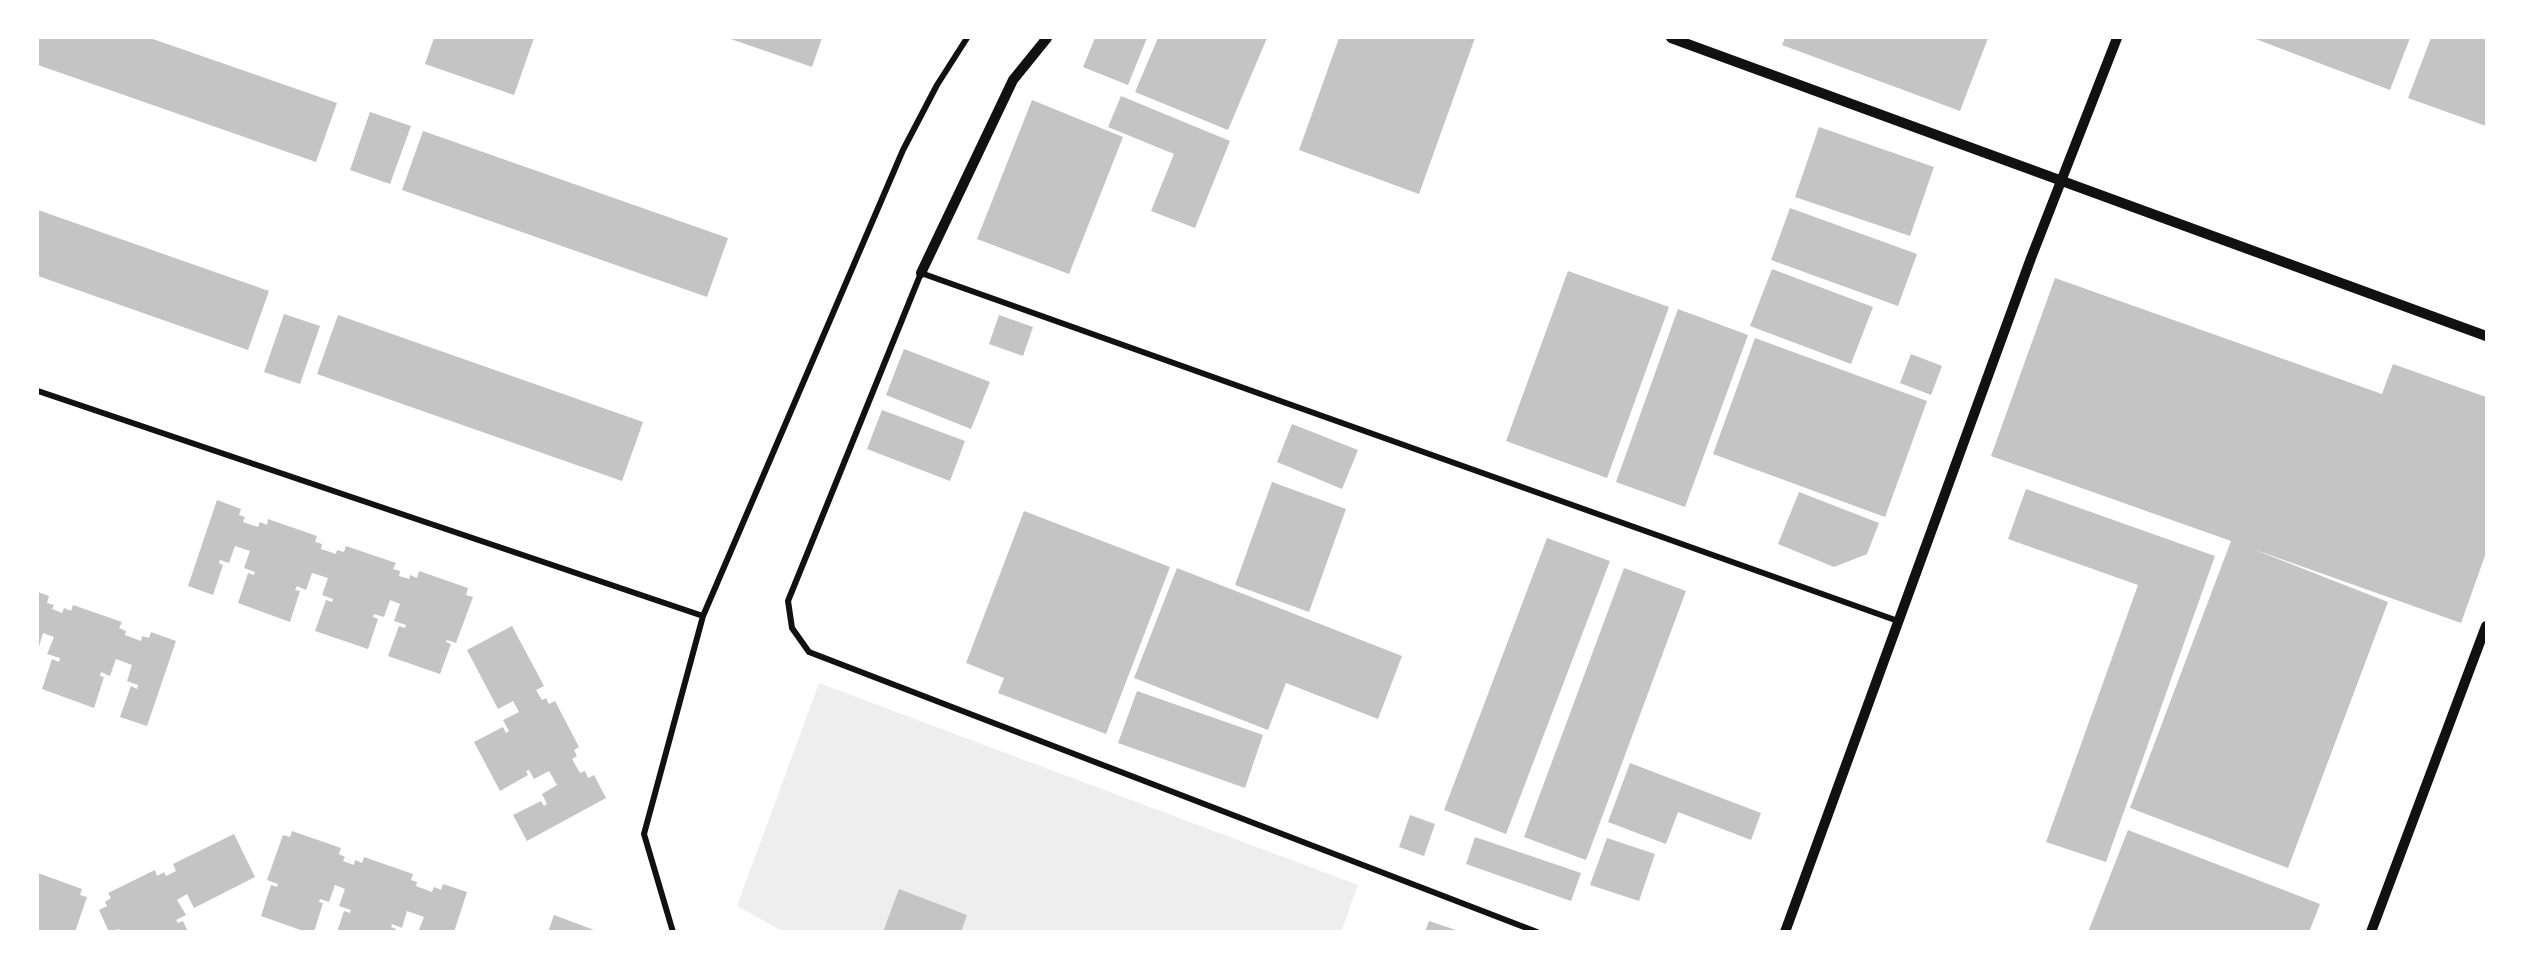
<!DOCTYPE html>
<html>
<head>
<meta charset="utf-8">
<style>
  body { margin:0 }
  #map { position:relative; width:2524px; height:969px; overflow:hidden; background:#fff; font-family:"DM Sans",sans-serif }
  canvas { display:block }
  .frame { position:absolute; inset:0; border:39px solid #fff; pointer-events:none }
</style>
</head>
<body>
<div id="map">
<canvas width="2524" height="969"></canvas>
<div class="frame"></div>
</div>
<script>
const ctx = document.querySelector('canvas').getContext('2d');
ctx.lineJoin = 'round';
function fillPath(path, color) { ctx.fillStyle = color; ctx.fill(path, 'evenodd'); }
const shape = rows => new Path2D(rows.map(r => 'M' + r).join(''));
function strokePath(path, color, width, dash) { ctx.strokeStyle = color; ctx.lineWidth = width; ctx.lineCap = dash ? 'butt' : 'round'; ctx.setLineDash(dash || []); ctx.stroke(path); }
fillPath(shape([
  [819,683,1358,885,1341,932,784,932,737,906]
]), '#eee');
fillPath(shape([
  [38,38,150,38,337,103,316,162,38,65],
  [434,38,534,38,514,95,425,64],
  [728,38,822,38,812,67],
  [1095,38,1147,38,1128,85,1083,67],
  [1158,38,1267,38,1228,130,1135,92],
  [1339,38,1475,38,1419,194,1299,150],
  [1785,38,1988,38,1960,111,1782,45],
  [2253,38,2410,38,2390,90],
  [2431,38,2486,38,2486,126,2408,98],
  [1121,96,1230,141,1195,228,1151,211,1174,154,1108,127],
  [1032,100,1123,137,1069,274,977,239],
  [370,112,411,126,390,184,350,170],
  [1819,127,1934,167,1910,236,1795,197],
  [423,131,728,238,707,297,402,190],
  [1790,208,1917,254,1898,306,1771,260],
  [38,210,269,291,248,350,38,276],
  [1772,269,1873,307,1851,364,1750,326],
  [1568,271,1669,307,1607,478,1506,441],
  [2055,278,2382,394,2393,364,2486,397,2486,553,2461,623,2250,548,2388,602,2288,868,2130,808,2231,541,1991,456],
  [1678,309,1748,335,1685,507,1616,482],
  [284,314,320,326,300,384,264,372],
  [338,315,643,422,622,481,317,374],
  [999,315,1033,327,1023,356,989,344],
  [1755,338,1927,401,1885,517,1713,454],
  [904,349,990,382,971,429,886,395],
  [1911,354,1942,366,1931,395,1900,383],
  [882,410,965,441,950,481,867,449],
  [1292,424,1358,450,1342,489,1277,462],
  [1272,482,1346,509,1309,612,1235,585],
  [2026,489,2215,556,2106,862,2046,842,2138,585,2008,539],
  [1799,492,1879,523,1867,554,1834,567,1778,544],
  [217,500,241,509,239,515,245,517,243,522,258,527,260,522,267,525,268,519,317,536,315,542,322,544,321,549,336,554,337,550,344,552,346,546,396,563,393,569,400,571,399,576,409,579,410,575,417,578,419,571,468,588,466,595,473,597,456,643,447,640,446,642,451,644,440,674,388,656,399,626,405,628,406,625,394,621,400,604,390,600,384,617,374,614,373,617,378,619,368,649,315,631,326,600,332,602,333,599,322,595,328,578,312,573,306,590,297,586,295,590,300,591,290,622,238,603,248,573,254,575,255,572,244,568,250,551,235,546,229,563,220,560,219,563,223,565,213,595,188,586],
  [1024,511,1170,567,1106,734,998,693,1004,678,966,663],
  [1547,538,1610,561,1506,834,1444,810],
  [1177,568,1402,656,1378,719,1286,683,1268,730,1134,678],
  [1624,568,1686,591,1586,860,1524,837],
  [38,592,49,596,47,603,54,605,52,609,62,613,64,608,71,611,73,605,122,622,119,628,126,631,125,635,141,641,142,636,149,638,151,632,176,641,147,726,120,717,131,686,137,689,138,685,127,681,132,665,116,659,110,676,101,672,100,676,104,677,94,708,42,689,52,659,59,662,60,658,47,654,54,637,43,633,38,650],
  [512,626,544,686,536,690,542,700,546,698,549,704,555,701,579,747,574,750,577,756,572,759,580,773,585,771,588,778,594,775,606,798,527,841,513,815,541,801,544,806,547,804,542,794,557,785,549,771,534,779,529,770,526,771,528,775,500,791,474,742,503,727,506,733,509,731,503,720,519,712,513,701,498,709,467,650],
  [1137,691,1263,735,1245,788,1118,743],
  [1630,763,1761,813,1751,840,1678,812,1666,844,1608,822],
  [1410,815,1435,824,1424,856,1399,847],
  [2128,830,2320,904,2309,932,2088,932],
  [292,831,341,848,339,854,345,857,343,861,354,865,355,860,362,863,364,857,413,874,411,880,417,882,416,886,432,892,434,887,441,890,443,884,467,892,454,932,418,932,424,917,407,911,402,928,392,924,391,927,396,929,395,932,337,932,344,911,350,913,351,910,339,906,345,889,335,885,329,902,320,899,319,902,323,903,314,932,306,932,261,916,271,885,277,887,278,884,267,880,283,835,290,837],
  [234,834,255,877,194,908,187,894,177,900,186,915,176,920,178,923,183,921,188,932,120,932,119,929,109,932,99,910,107,906,105,902,111,898,108,893,155,870,157,876,164,872,166,876,176,871,173,864],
  [1475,837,1581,873,1571,901,1466,864],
  [1607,838,1655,854,1639,901,1590,885],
  [38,873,82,889,80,895,87,897,75,932,38,932],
  [899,889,967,915,961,932,883,932],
  [554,915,594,930,594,932,548,932],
  [1429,921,1459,931,1459,932,1425,932]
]), '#c4c4c4');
strokePath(shape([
  [38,391,703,616],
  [673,932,644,834,703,616,903,150,937,85,967,38],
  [1537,932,809,652,792,628,788,601,921,273,1898,621]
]), '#111', 6);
strokePath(shape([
  [1671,38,2486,336],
  [921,273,1013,80,1047,38],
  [1785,932,2031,258,2117,38],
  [2371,932,2486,626]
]), '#111', 10);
</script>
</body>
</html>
